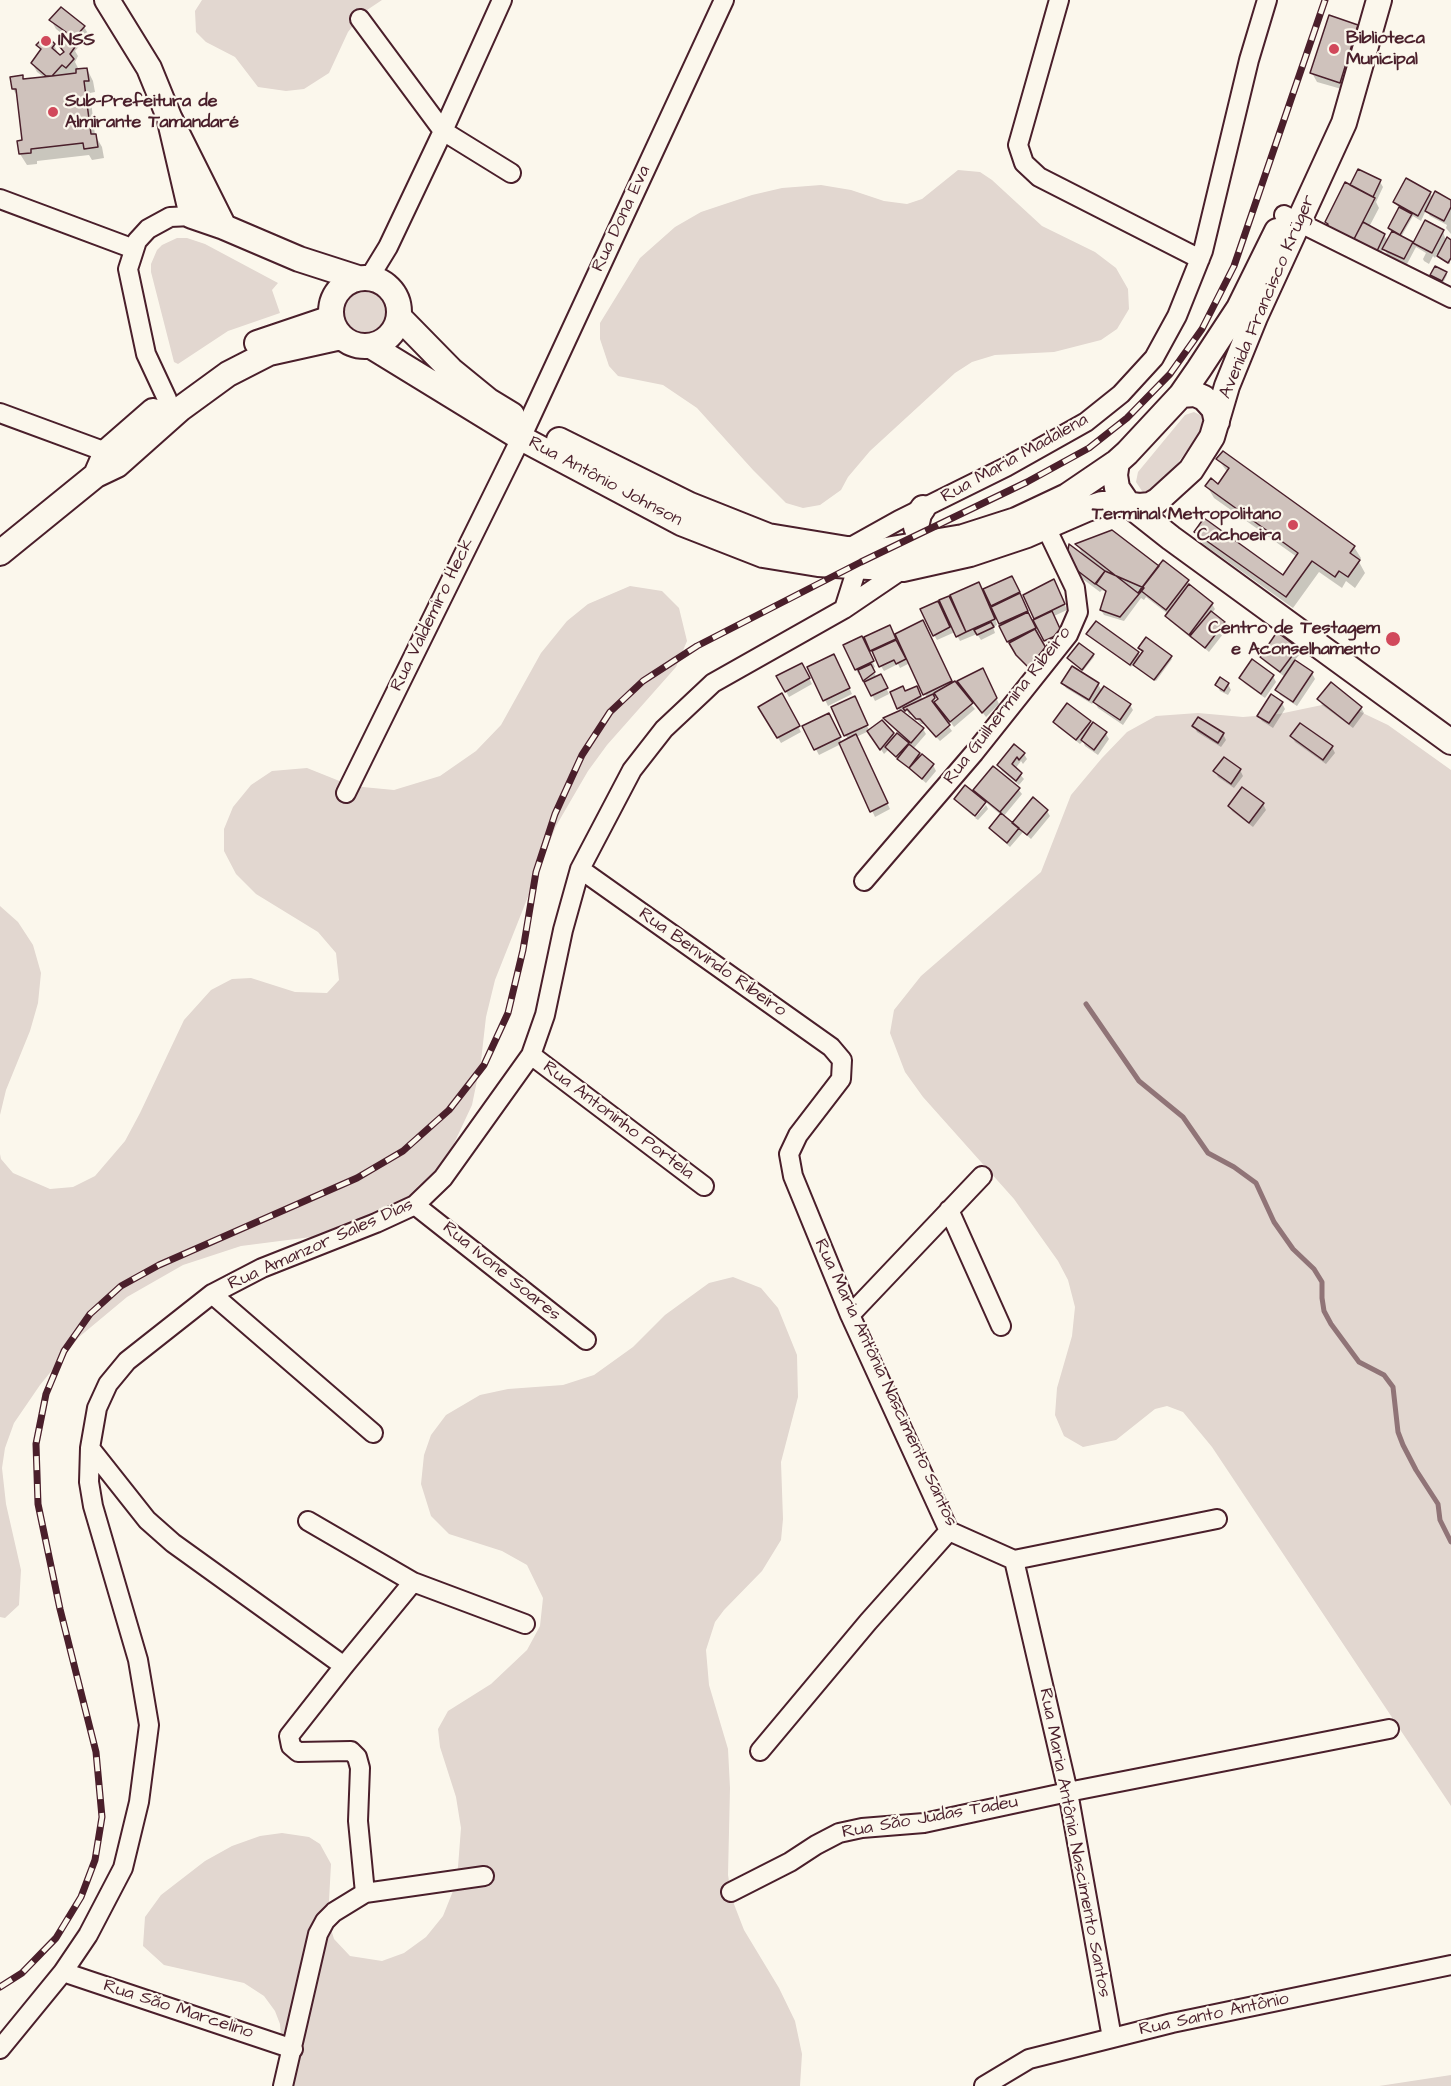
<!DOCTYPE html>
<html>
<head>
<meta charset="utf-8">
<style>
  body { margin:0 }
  canvas { display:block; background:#fbf7ec }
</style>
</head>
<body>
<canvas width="1451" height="2086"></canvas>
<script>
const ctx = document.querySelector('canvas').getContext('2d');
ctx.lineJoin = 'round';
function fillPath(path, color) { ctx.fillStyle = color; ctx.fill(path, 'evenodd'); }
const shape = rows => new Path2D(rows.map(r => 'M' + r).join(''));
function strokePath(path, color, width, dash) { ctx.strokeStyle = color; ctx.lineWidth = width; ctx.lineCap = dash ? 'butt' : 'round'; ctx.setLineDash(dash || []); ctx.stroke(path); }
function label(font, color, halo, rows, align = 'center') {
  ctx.font = font + ' "Architects Daughter",sans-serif'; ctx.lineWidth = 4.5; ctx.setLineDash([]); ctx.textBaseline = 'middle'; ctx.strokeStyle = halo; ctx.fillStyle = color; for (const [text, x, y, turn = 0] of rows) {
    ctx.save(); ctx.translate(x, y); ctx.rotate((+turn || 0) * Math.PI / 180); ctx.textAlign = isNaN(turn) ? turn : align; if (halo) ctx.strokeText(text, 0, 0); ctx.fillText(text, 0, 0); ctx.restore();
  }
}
fillPath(shape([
  [202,0,382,0,364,12,348,32,329,73,304,89,286,91,258,87,235,57,206,42,196,32,195,11],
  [958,170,980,172,992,180,1042,226,1095,252,1116,268,1128,289,1129,309,1117,329,1101,340,1054,352,995,355,972,362,955,373,870,451,848,477,841,490,820,505,803,508,786,503,753,470,697,408,663,385,618,376,609,366,600,339,600,323,640,258,675,227,701,212,752,195,782,188,821,185,851,190,884,201,907,204,922,199],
  [177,238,187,238,205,244,278,283,272,290,280,313,228,331,178,364,174,362,151,272,151,264,157,250,162,245],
  '341 312a24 24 0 1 1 48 0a24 24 0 1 1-48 0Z',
  [1194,412,1202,416,1204,427,1158,490,1147,493,1142,491,1136,482,1138,472,1185,415],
  [630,586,662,591,679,608,687,641,676,667,607,745,588,771,556,826,495,980,486,1017,481,1061,472,1105,450,1152,433,1177,407,1201,364,1226,319,1236,241,1246,183,1265,127,1297,79,1337,40,1385,14,1423,5,1448,2,1468,6,1504,21,1570,19,1605,5,1618,0,1617,0,1154,1,1159,13,1173,50,1189,73,1187,95,1176,125,1141,140,1113,184,1020,211,990,232,979,251,978,295,992,327,993,339,980,336,953,318,932,256,894,236,874,224,851,224,829,233,807,251,785,272,771,307,768,352,786,394,790,440,776,476,751,501,725,541,653,567,621,588,604],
  [1322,705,1348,706,1388,725,1451,770,1451,1806,1212,1447,1183,1412,1167,1406,1155,1409,1116,1440,1083,1447,1064,1436,1055,1415,1057,1388,1072,1336,1075,1307,1068,1280,1058,1261,1014,1199,923,1097,905,1072,890,1033,894,1010,921,976,1041,872,1071,795,1102,758,1127,732,1156,716,1198,713,1243,717,1279,714],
  [0,906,18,922,33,945,41,973,38,1003,30,1031,6,1090,0,1115],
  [733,1277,761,1288,778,1308,797,1355,798,1397,781,1462,783,1519,781,1540,762,1571,724,1610,715,1622,706,1650,709,1685,728,1749,730,1788,728,1875,732,1899,744,1930,779,1988,795,2021,802,2054,800,2086,280,2086,283,2059,280,2024,275,2011,264,1996,244,1983,164,1965,143,1946,145,1917,161,1895,205,1861,232,1846,260,1836,282,1833,309,1837,320,1844,331,1864,328,1919,334,1939,350,1956,382,1961,404,1953,426,1937,443,1916,453,1891,458,1867,461,1828,456,1797,440,1747,438,1729,448,1711,491,1684,527,1650,540,1626,543,1598,527,1565,502,1551,449,1534,431,1516,421,1484,424,1455,431,1435,446,1415,480,1395,508,1389,563,1385,594,1375,633,1347,665,1315,709,1283],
  [1451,2075,1451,2086,1379,2086]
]), '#e2d7d0');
fillPath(shape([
  [61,9,84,27,89,35,75,51,78,56,75,62,79,70,87,69,93,81,95,92,90,93,95,135,102,147,104,158,92,160,89,155,37,161,37,164,27,165,20,154,24,142,19,99,13,89,24,81,45,78,37,72,32,63,42,51,38,45,54,45,60,57,65,53,67,41,65,36,56,29,51,20],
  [1357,26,1362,35,1345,90,1317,82,1312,73],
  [1380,182,1383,187,1376,202,1379,208,1369,227,1384,235,1388,241,1393,232,1390,228,1400,209,1394,202,1430,193,1433,198,1451,201,1451,234,1446,228,1447,225,1430,216,1426,210,1421,221,1413,216,1401,237,1414,244,1425,222,1443,231,1445,238,1451,241,1450,264,1440,259,1437,254,1435,258,1433,256,1429,264,1424,261,1423,259,1426,253,1416,247,1407,264,1387,254,1384,248,1380,255,1329,226,1326,222,1350,187],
  [1446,273,1447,275,1443,283,1432,275],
  [1218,459,1354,547,1361,558,1359,562,1365,573,1355,588,1346,581,1342,588,1319,572,1293,608,1203,544,1196,532,1283,577,1297,557,1214,498,1207,486,1219,486,1228,473],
  [1077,544,1159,568,1163,562,1212,604,1215,609,1212,613,1224,623,1227,629,1209,652,1193,638,1192,639,1170,621,1167,616,1168,614,1146,597,1144,600,1141,598,1124,621,1104,615,1101,610,1107,593,1102,590,1100,592,1072,571,1084,557],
  [1011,578,1032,622,1036,620,1025,596,1057,586,1067,610,1054,616,1064,639,1048,646,1041,632,1037,634,1048,655,1032,671,1021,660,1012,647,996,614,994,614,997,625,993,627,995,633,981,640,977,634,960,641,955,632,937,640,934,635,944,612,941,601,978,584,982,591],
  [985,591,993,607,989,609,982,593],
  [922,622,952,684,975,709,954,727,938,704,935,707,952,731,940,741,924,724,921,724,912,714,909,715,907,711,903,713,923,729,926,734,913,749,933,765,936,771,926,783,888,750,884,754,869,731,856,737,890,809,875,817,841,744,819,755,804,727,828,715,842,743,848,740,833,707,863,720,870,731,893,734,895,737,898,733,885,719,900,712,892,693,919,693,923,700,927,698,910,663,900,668,898,664,884,671,871,650,894,636],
  [936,695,939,700,936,703,933,697],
  [1088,634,1138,653,1141,657,1144,652,1140,648,1170,657,1172,659,1156,681,1136,667,1134,663,1131,667],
  [864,643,875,667,872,669,877,678,880,676,889,694,875,701,862,674,859,675,856,670,845,646],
  [1297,649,1300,654,1294,661,1312,673,1315,679,1297,706,1280,695,1277,690,1285,677,1265,662,1261,657],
  [1093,655,1094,657,1083,671,1069,658],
  [837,661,852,694,828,706,809,667],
  [805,670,812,684,789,697,778,677],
  [986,675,999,704,986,717,962,686],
  [1273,676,1276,682,1265,698,1244,683,1241,678],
  [1063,683,1098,684,1102,691,1130,705,1133,710,1123,725,1098,708,1094,701,1092,704,1066,688],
  [1228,684,1231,690,1228,695,1220,691,1217,685],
  [781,695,801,732,781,743,760,708],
  [1319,699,1361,708,1364,713,1353,728,1322,705],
  [1282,703,1285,709,1273,728,1262,721,1259,716],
  [1055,722,1089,722,1092,727,1094,725,1106,734,1109,739,1098,755,1085,746,1083,741,1080,744,1058,727],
  [1194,726,1223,734,1226,740,1221,747,1197,732],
  [1292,737,1332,747,1335,753,1326,764,1295,742],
  [1024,754,1027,759,1023,764,1021,761,1015,769,1024,779,1019,785,1002,771,999,766],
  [1240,770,1243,776,1234,788,1218,777,1215,771],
  [1018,789,1022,794,1003,817,1013,825,1047,811,1050,816,1031,839,1023,832,1010,847,994,833,990,828,1001,815,983,800,984,802,973,816,959,804,956,799,980,799,975,791],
  [1263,804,1266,810,1253,827,1232,811,1229,806],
  [986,805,988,809,978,820,975,818]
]), '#0003');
strokePath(shape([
  [1086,1004,1139,1081,1183,1117,1208,1153,1234,1167,1256,1183,1274,1222,1293,1249,1314,1269,1322,1282,1322,1298,1324,1311,1331,1324,1359,1362,1384,1375,1393,1387,1398,1432,1403,1445,1416,1470,1438,1504,1440,1520,1451,1542]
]), '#907477', 5);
const building = shape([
  [61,7,85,26,70,43,75,47,70,54,74,59,66,68,62,65,52,76,46,76,31,63,41,49,36,45,46,35,55,44,52,48,60,55,64,52,60,47,66,39,63,36,66,32,49,20,61,7],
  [1329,15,1358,25,1340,83,1310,73,1329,15],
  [87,68,89,81,84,81,91,134,96,134,98,147,84,149,83,143,31,149,31,153,19,154,17,141,22,140,16,89,12,89,10,77,23,75,23,79,52,76,76,73,76,69,87,68],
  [1358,169,1381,180,1373,197,1350,185,1358,169],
  [1406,178,1431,192,1418,216,1393,202,1406,178],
  [1345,182,1375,198,1353,241,1327,227,1328,224,1325,222,1345,182],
  [1435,191,1451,200,1451,207,1444,221,1425,211,1435,191],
  [1399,207,1412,214,1400,235,1388,228,1399,207],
  [1425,220,1444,230,1432,253,1413,243,1425,220],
  [1363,222,1385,234,1377,251,1354,239,1363,222],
  [1392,231,1413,242,1404,259,1382,249,1392,231],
  [1447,237,1451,240,1451,258,1448,263,1437,256,1447,237],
  [1435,266,1447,272,1442,281,1430,275,1435,266],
  [1223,451,1355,546,1350,553,1360,560,1348,577,1339,571,1335,577,1312,561,1286,597,1194,532,1204,518,1283,575,1298,553,1205,486,1211,478,1218,484,1229,468,1216,459,1223,451],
  [1112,530,1159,566,1138,593,1075,544,1112,530],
  [1069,544,1105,571,1095,584,1066,562,1069,544],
  [1163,560,1189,580,1166,610,1140,590,1163,560],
  [1105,571,1144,588,1120,617,1100,610,1106,591,1096,584,1105,571],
  [1012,576,1020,592,991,606,983,589,1012,576],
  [1054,579,1065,604,1034,619,1023,595,1054,579],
  [979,582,995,619,966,632,950,595,979,582],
  [1189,584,1213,603,1189,635,1165,616,1189,584],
  [1020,593,1028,611,999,624,991,607,1020,593],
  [949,596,966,632,956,637,939,600,949,596],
  [938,601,950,627,933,636,920,609,938,601],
  [1052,611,1062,633,1044,641,1033,620,1052,611],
  [1211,611,1225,622,1205,648,1190,636,1211,611],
  [1028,612,1036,628,1007,642,999,626,1028,612],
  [923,620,952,681,923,695,895,634,923,620],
  [1096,621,1139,652,1130,665,1086,634,1096,621],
  [991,622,994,627,977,635,974,630,991,622],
  [890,625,896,639,870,651,864,637,890,625],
  [1035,629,1046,648,1028,667,1016,655,1009,643,1035,629],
  [1277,632,1298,648,1280,672,1260,657,1277,632],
  [862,636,874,661,855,670,843,645,862,636],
  [1146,637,1172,656,1154,680,1133,665,1143,651,1138,648,1146,637],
  [896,640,906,659,896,664,894,660,879,667,872,651,896,640],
  [1079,643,1094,654,1082,670,1067,658,1079,643],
  [834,654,850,688,823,701,807,667,834,654],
  [1252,659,1274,675,1261,694,1239,678,1252,659],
  [1295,660,1313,672,1293,702,1275,690,1295,660],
  [802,663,810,678,785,692,776,676,802,663],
  [871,664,875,672,863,681,858,670,871,664],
  [1072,666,1099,683,1089,700,1061,683,1072,666],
  [983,668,997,698,982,713,957,681,983,668],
  [881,674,888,688,871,696,864,682,881,674],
  [1220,677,1229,683,1224,691,1215,685,1220,677],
  [955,681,973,703,950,722,934,702,938,699,934,693,955,681],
  [1331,682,1362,707,1349,724,1317,699,1331,682],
  [903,686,905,691,917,686,921,696,897,709,890,692,903,686],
  [1104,686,1131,704,1120,720,1093,702,1104,686],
  [782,693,800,726,777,738,758,707,782,693],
  [933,694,935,698,932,701,950,725,936,737,920,719,916,719,907,709,905,711,903,708,933,694],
  [1271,694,1283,702,1269,723,1257,716,1271,694],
  [855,696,868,725,844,736,831,707,855,696],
  [1067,703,1091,721,1076,740,1053,722,1067,703],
  [901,710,924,728,911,743,883,718,901,710],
  [829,713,841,737,814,750,802,726,829,713],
  [1198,717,1224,733,1218,743,1192,726,1198,717],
  [882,720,894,733,880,750,867,731,882,720],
  [1093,722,1107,732,1094,750,1081,740,1093,722],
  [1300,723,1333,746,1323,760,1290,736,1300,723],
  [897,733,909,743,896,757,885,747,897,733],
  [856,734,888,803,870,812,839,743,856,734],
  [909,744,920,753,909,768,897,759,909,744],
  [1014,744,1025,753,1019,760,1017,757,1012,764,1022,773,1016,781,997,765,1014,744],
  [922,754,934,764,922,779,909,768,922,754],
  [1224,757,1241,769,1231,784,1213,771,1224,757],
  [993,766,1020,788,1000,812,973,790,993,766],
  [965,785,986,802,975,816,954,799,965,785],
  [1242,787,1264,803,1249,823,1228,806,1242,787],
  [1033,797,1048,810,1027,835,1012,823,1033,797],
  [1001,813,1019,828,1007,843,989,828,1001,813]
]);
fillPath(building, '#cfc2bc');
strokePath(building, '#4a1f2b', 1.5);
const street = shape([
  [1059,0,1018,145,1024,163,1039,177,1200,259],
  [360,19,443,131,511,173],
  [0,199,134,249],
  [1284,215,1451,298],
  [369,278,388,247,443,131,502,0],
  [167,399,146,354,128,269,137,241,148,229,170,217,192,216],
  [0,413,106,452,114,462],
  [847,549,899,520,1006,467,1086,422,1121,394,1154,358,1177,316,1203,251,1249,60,1267,0],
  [844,609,857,568],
  [346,793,521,438,724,0],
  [580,869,831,1047,842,1060,841,1079,798,1135,789,1154,793,1176,850,1315,949,1531,1014,1560,1068,1792,1112,2038],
  [864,881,974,753,1068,635,1078,612,1075,588,1041,517],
  [531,1055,704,1186],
  [415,1205,586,1340],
  [949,1210,1001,1326],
  [212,1294,373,1433],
  [850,1315,982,1176],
  [90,1448,147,1520,173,1543,344,1666],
  [308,1521,413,1582,525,1624],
  [1014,1560,1217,1519],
  [760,1751,868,1622,949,1531],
  [731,1892,790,1862,816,1845,839,1833,862,1828,924,1823,1068,1792,1389,1729],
  [365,1893,358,1821,360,1768,357,1757,351,1751,298,1752,291,1746,289,1736,344,1666,413,1582],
  [63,1972,293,2049],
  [0,2049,63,1972,88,1935,123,1868,139,1802,149,1725,138,1660,93,1506,89,1482,90,1448,97,1408,108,1384,127,1361,212,1294,262,1268,376,1223,415,1205,443,1178,531,1055,545,1015,563,930,580,869,632,770,664,729,713,683,844,609,903,569],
  [283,2086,318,1934,325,1921,334,1912,365,1893,484,1876],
  [984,2086,1029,2059,1172,2023,1451,1965]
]);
const secondary = shape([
  [107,0,149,68,169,117,224,227],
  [169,117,192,216,224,227,299,259,358,278],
  '331 312a34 34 0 1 1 68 0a34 34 0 1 1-68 0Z',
  [399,317,451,370,489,401,512,415],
  [257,343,331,318],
  [371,346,521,438,681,523,763,555,818,564,903,569,970,554,1027,535,1087,509,1102,504,1128,504,1139,506,1150,505,1157,501,1191,470,1212,437,1227,386,1255,317,1344,123,1379,0],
  [1181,395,1195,394,1204,398,1214,409,1217,422],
  [559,440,690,505,768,536,847,549,880,551,963,537,1016,520,1067,496,1117,462,1127,453,1181,395,1199,369,1239,308,1277,231],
  [1117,462,1115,475,1117,488,1128,504,1171,538,1451,742],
  [96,475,106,452,153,411],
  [923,508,919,514,916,527,921,539,926,544],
  [0,553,96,475,117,465,180,409,228,374,269,353,341,337]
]);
strokePath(street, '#4a1f2b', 22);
strokePath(secondary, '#4a1f2b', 28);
strokePath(street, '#fbf7ec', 18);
strokePath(secondary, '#fbf7ec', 24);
const rail = shape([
  [0,1987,22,1973,56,1938,81,1897,95,1860,102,1817,96,1752,60,1609,38,1504,36,1444,46,1394,64,1351,90,1314,121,1286,159,1265,357,1178,403,1151,449,1110,484,1065,508,1013,523,950,536,872,555,814,582,755,610,712,643,681,697,646,861,562,1027,482,1089,448,1127,418,1170,374,1202,329,1234,266,1325,0]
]);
strokePath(rail, '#4a1f2b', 7);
strokePath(rail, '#fbf7ec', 4.5, [14]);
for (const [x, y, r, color] of [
  [46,41,6,"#d1495b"],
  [1334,49,6,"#d1495b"],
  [53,112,6,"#d1495b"],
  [1293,525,6,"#d1495b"],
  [1393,639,8,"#d1495b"]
]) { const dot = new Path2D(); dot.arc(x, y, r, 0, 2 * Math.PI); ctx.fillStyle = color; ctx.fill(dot); strokePath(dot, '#fbf7ec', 2); }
label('bold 18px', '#4a1f2b', '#fbf7ec', [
  ["Biblioteca",1346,39],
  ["Municipal",1346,60],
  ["INSS",58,41],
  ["Sub-Prefeitura de",65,102],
  ["Almirante Tamandaré",65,123],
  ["Terminal Metropolitano",1281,515,"right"],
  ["Cachoeira",1281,536,"right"],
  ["Centro de Testagem",1380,629,"right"],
  ["e Aconselhamento",1380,650,"right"]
], 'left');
label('18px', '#4a1f2b', '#fbf7ec', [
  ["Rua Dona Eva",622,219,-65],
  ["Avenida Francisco Krüger",1268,297,-67],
  ["Rua Maria Madalena",1015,459,-29],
  ["Rua Antônio Johnson",605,482,28],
  ["Rua Valdemiro Heck",433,615,-64],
  ["Rua Guilhermina Ribeiro",1008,706,-52],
  ["Rua Benvindo Ribeiro",712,963,35],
  ["Rua Antoninho Portela",618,1121,37],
  ["Rua Amanzor Sales Dias",321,1245,-24],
  ["Rua Ivone Soares",501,1272,39],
  ["Rua Maria Antônia Nascimento Santos",885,1383,65],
  ["Rua São Judas Tadeu",930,1818,-10],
  ["Rua Maria Antônia Nascimento Santos",1074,1843,79],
  ["Rua São Marcelino",178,2010,18],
  ["Rua Santo Antônio",1214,2015,-12]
]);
</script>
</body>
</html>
